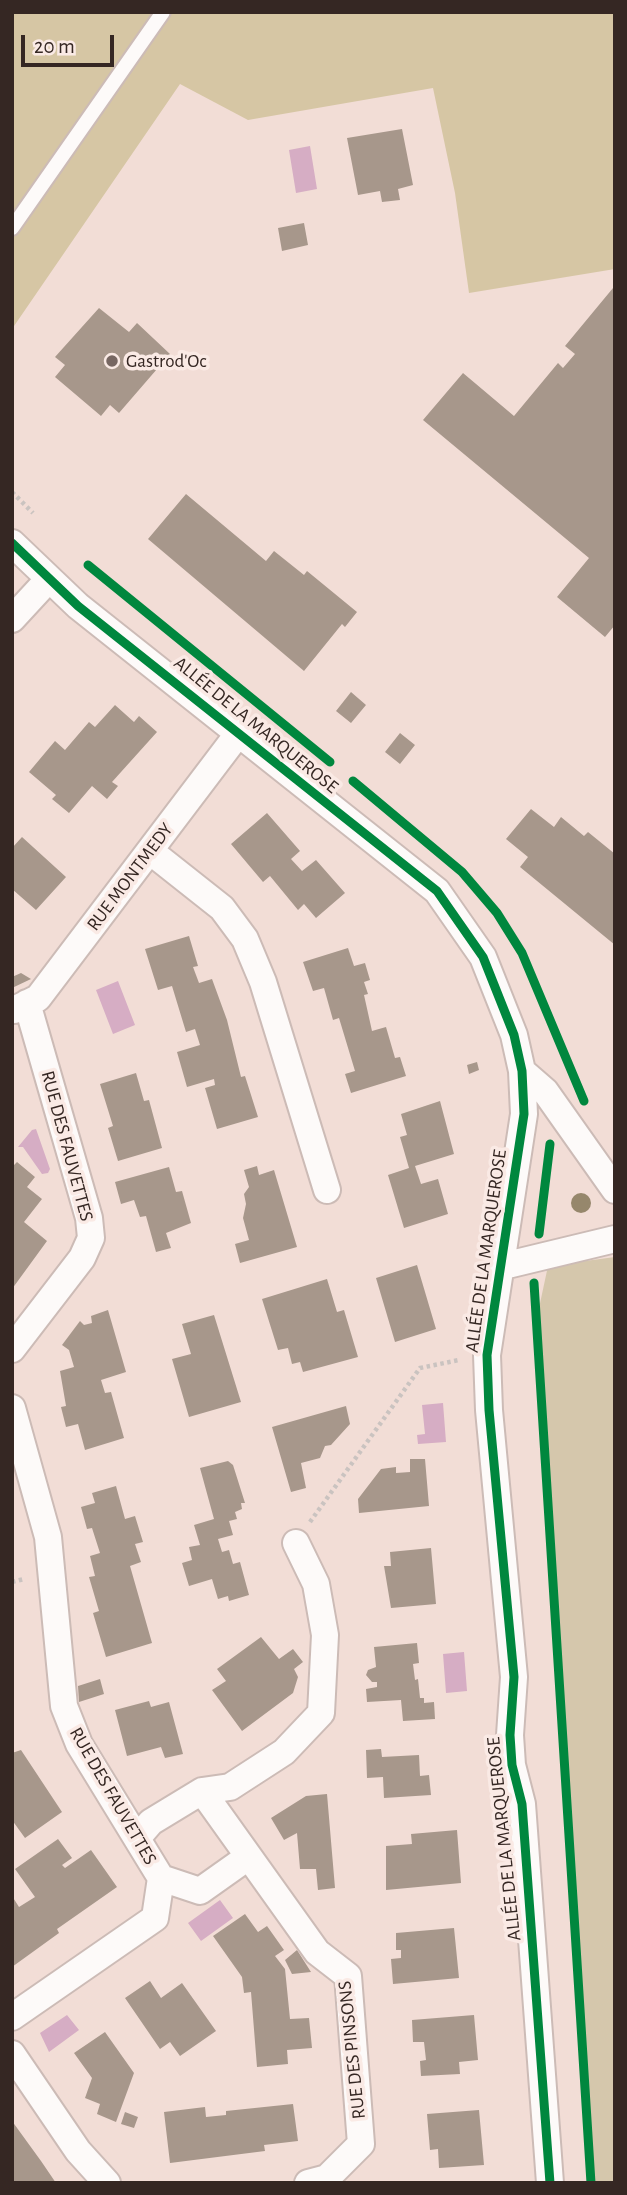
<!DOCTYPE html>
<html>
<head>
<meta charset="utf-8">
<style>
  body { margin:0 }
  #map { position:relative; width:627px; height:2195px; overflow:hidden; background:#f2ddd6; font-family:"Alegreya Sans",sans-serif }
  canvas { display:block }
  .frame { position:absolute; inset:0; border:14px solid #352723; pointer-events:none }
  .scale { position:absolute; left:21px; top:35px; width:93px; height:32px; box-sizing:border-box; border:4px solid #352723; border-top:0; padding-left:9px; font-size:21px; line-height:24px; white-space:nowrap; color:#352723; -webkit-text-stroke:5px #faeae5; paint-order:stroke }
</style>
</head>
<body>
<div id="map">
<canvas width="627" height="2195"></canvas>
<div class="frame"></div>
<div class="scale">20 m</div>
</div>
<script>
const ctx = document.querySelector('canvas').getContext('2d');
ctx.lineJoin = 'round';
function fillPath(path, color) { ctx.fillStyle = color; ctx.fill(path, 'evenodd'); }
const shape = rows => new Path2D(rows.map(r => 'M' + r).join(''));
function strokePath(path, color, width, dash) { ctx.strokeStyle = color; ctx.lineWidth = width; ctx.lineCap = dash ? 'butt' : 'round'; ctx.setLineDash(dash || []); ctx.stroke(path); }
function label(font, color, halo, rows, align = 'center') {
  ctx.font = font + ' "Alegreya Sans",sans-serif'; ctx.lineWidth = 7; ctx.setLineDash([]); ctx.textBaseline = 'middle'; ctx.strokeStyle = halo; ctx.fillStyle = color; for (const [text, x, y, turn = 0] of rows) {
    ctx.save(); ctx.translate(x, y); ctx.rotate((+turn || 0) * Math.PI / 180); ctx.textAlign = isNaN(turn) ? turn : align; if (halo) ctx.strokeText(text, 0, 0); ctx.fillText(text, 0, 0); ctx.restore();
  }
}
fillPath(shape([
  [615,1257,615,2183,594,2183,536,1322,548,1266]
]), '#d5c7ac');
fillPath(shape([
  [12,12,615,12,615,269,469,293,455,193,433,88,248,120,180,84,12,329]
]), '#d6c6a4');
fillPath(shape([
  [310,146,317,189,296,193,289,150],
  [118,981,135,1025,113,1034,96,990],
  [36,1129,50,1169,48,1173,42,1174,23,1147,18,1147,32,1130],
  [443,1403,446,1442,418,1444,417,1435,425,1434,422,1405],
  [464,1652,467,1691,446,1693,443,1654],
  [220,1900,233,1918,201,1941,188,1923],
  [67,2015,79,2030,49,2052,40,2033]
]), '#d6adc4');
fillPath(shape([
  [402,129,413,185,398,189,400,200,382,202,380,191,358,195,347,138],
  [304,223,308,245,282,251,278,228],
  [613,288,615,625,605,637,557,597,589,558,423,420,463,373,514,416,558,363,563,368,575,354,565,346],
  [99,308,129,332,137,323,170,354,119,413,110,405,101,416,55,377,65,365,55,357],
  [186,494,266,561,274,551,304,575,307,571,357,612,345,627,342,624,304,671,148,539],
  [351,692,366,705,351,723,336,711],
  [115,705,134,722,139,716,157,732,112,782,118,786,107,799,92,786,69,813,52,799,56,795,29,772,55,741,65,750,89,722,95,727],
  [400,733,415,745,400,764,385,752],
  [531,809,554,827,561,817,584,836,588,832,615,854,615,945,520,867,528,857,506,839],
  [267,813,300,851,291,859,302,871,316,860,345,893,316,918,304,904,298,910,270,876,263,882,231,844],
  [22,837,66,877,36,910,12,889,12,848],
  [189,936,198,966,193,967,199,983,212,979,227,1020,241,1077,245,1076,258,1117,217,1129,205,1088,215,1085,214,1079,187,1087,177,1052,200,1045,195,1029,186,1032,172,986,158,990,145,949],
  [348,948,354,966,365,963,370,980,364,982,368,994,364,995,372,1031,386,1027,395,1058,400,1057,406,1076,351,1093,345,1074,355,1071,339,1018,333,1020,324,988,313,991,303,962],
  [21,973,31,979,12,988,12,977],
  [477,1062,479,1070,469,1074,467,1065],
  [136,1073,144,1101,149,1100,162,1148,118,1161,108,1128,113,1126,100,1084],
  [440,1101,454,1154,415,1166,421,1184,438,1179,448,1214,404,1228,388,1175,409,1168,400,1137,407,1135,401,1114],
  [17,1162,35,1177,27,1187,42,1199,24,1222,47,1241,12,1289,12,1167],
  [257,1166,259,1175,274,1170,297,1247,240,1263,235,1244,249,1240,243,1218,246,1204,244,1194,249,1187,244,1170],
  [169,1167,176,1192,182,1191,191,1223,166,1233,171,1248,156,1252,146,1216,140,1217,134,1200,121,1204,115,1182],
  [417,1265,436,1329,395,1342,376,1278],
  [327,1279,337,1312,344,1310,358,1357,303,1372,300,1362,292,1364,288,1348,278,1350,262,1299],
  [108,1310,126,1372,101,1380,105,1393,111,1392,124,1438,85,1450,78,1424,66,1427,61,1407,66,1406,60,1371,74,1367,69,1350,62,1345,80,1321,84,1325,92,1323,91,1316],
  [214,1315,241,1402,189,1417,172,1359,191,1354,182,1324],
  [346,1406,350,1424,331,1445,325,1446,320,1458,301,1463,306,1488,291,1492,272,1427],
  [410,1459,425,1459,429,1506,359,1513,358,1499,381,1469,396,1467,396,1473,410,1472],
  [228,1461,233,1465,245,1503,241,1503,242,1509,235,1512,237,1519,229,1521,233,1535,218,1539,222,1552,229,1550,233,1564,240,1562,249,1595,229,1601,228,1596,218,1599,212,1579,189,1586,182,1563,192,1560,189,1547,200,1545,194,1525,214,1519,200,1468],
  [116,1486,125,1519,135,1516,143,1542,135,1544,141,1562,130,1566,152,1643,106,1657,93,1613,99,1611,89,1577,95,1576,90,1556,100,1553,92,1528,87,1529,81,1507,95,1503,92,1493],
  [431,1548,436,1604,391,1608,384,1566,391,1566,390,1552],
  [261,1637,279,1659,293,1649,303,1662,294,1669,298,1677,293,1693,242,1731,212,1690,226,1681,217,1669],
  [417,1643,419,1663,413,1664,415,1680,418,1679,420,1698,424,1698,424,1703,434,1702,435,1719,403,1721,401,1700,367,1702,366,1689,377,1687,377,1682,372,1682,366,1675,368,1670,376,1667,374,1647],
  [100,1679,104,1694,79,1702,78,1686],
  [149,1701,151,1707,169,1702,183,1754,165,1758,161,1747,127,1756,115,1710],
  [381,1749,382,1757,419,1755,420,1776,429,1775,431,1795,384,1798,383,1777,367,1778,366,1750],
  [21,1750,62,1812,25,1838,12,1820,12,1753],
  [327,1794,335,1888,318,1890,316,1869,300,1869,297,1833,284,1840,271,1818,306,1796],
  [457,1830,461,1883,386,1890,386,1846,412,1844,411,1834],
  [58,1839,72,1858,62,1865,65,1868,91,1850,117,1887,57,1929,59,1933,12,1967,12,1896,19,1907,35,1897,15,1869],
  [245,1914,258,1932,267,1926,284,1950,275,1956,285,1969,290,2019,309,2018,312,2048,287,2050,288,2064,257,2067,251,1992,244,1993,242,1977,213,1936],
  [454,1928,459,1978,393,1984,391,1959,401,1958,401,1950,396,1950,396,1933],
  [297,1950,311,1972,292,1974,285,1960],
  [150,1981,161,1998,182,1983,216,2031,180,2056,170,2042,160,2049,125,1998],
  [474,2015,478,2060,459,2062,460,2074,421,2076,420,2061,426,2060,424,2042,413,2042,412,2020],
  [105,2032,134,2073,116,2122,97,2114,100,2104,85,2098,92,2078,74,2053],
  [293,2104,298,2141,264,2145,265,2151,170,2163,164,2112,205,2107,206,2117,226,2115,226,2111],
  [479,2110,484,2165,439,2168,438,2149,430,2150,427,2114],
  [125,2112,138,2117,134,2128,121,2124],
  [12,2121,41,2161,56,2183,12,2183]
]), '#a7978b');
const service = shape([
  [12,228,163,12]
]);
const minor = shape([
  [12,543,78,606,437,891,483,957,514,1035,522,1071,524,1114,487,1355,489,1410,514,1677,510,1735,512,1765,522,1804,550,2183],
  [12,619,48,580],
  [150,851,222,908,245,939,263,982,327,1190],
  [14,1010,38,998,238,734],
  [522,1071,545,1091,615,1190],
  [499,1267,615,1239],
  [12,1349,82,1258,91,1238,89,1218,27,1003],
  [12,1408,48,1537,64,1706,79,1744,161,1878,155,1918,12,2017],
  [202,1791,317,1952,348,1976,361,2144,327,2178,308,2183],
  [138,1837,151,1822,202,1791,230,1787,284,1752,321,1713,325,1635,316,1584,296,1543],
  [161,1878,200,1891,248,1857],
  [12,2054,78,2151,107,2183]
]);
strokePath(service, '#ccbbb6', 18);
strokePath(minor, '#ccbbb6', 30);
strokePath(shape([
  [12,492,33,513],
  [88,565,330,762],
  [353,781,426,842],
  [459,870,497,913,522,953,576,1081],
  [540,1229,545,1183],
  [534,1286,591,2183],
  [310,1522,420,1368,459,1360],
  [12,1582,24,1579]
]), '#cac3c0', 4.5, [3.5, 3.5]);
strokePath(service, '#fdfaf9', 14);
strokePath(minor, '#fdfaf9', 26);
strokePath(shape([
  [12,543,78,606,437,891,483,957,514,1035,522,1071,524,1114,487,1355,489,1410,514,1677,510,1735,512,1765,522,1804,550,2183],
  [88,565,330,762],
  [353,781,462,872,497,913,522,953,584,1101],
  [539,1234,550,1144],
  [534,1283,591,2183]
]), '#00873e', 9);
ctx.fillStyle = '#96876c';
for (const [x, y] of [
  [581,1203]
]) { ctx.beginPath(); ctx.arc(x, y, 10, 0, 2 * Math.PI); ctx.fill(); }
for (const [x, y, r, color] of [
  [112,361,7,"#776762"]
]) { const dot = new Path2D(); dot.arc(x, y, r, 0, 2 * Math.PI); ctx.fillStyle = color; ctx.fill(dot); strokePath(dot, '#faeae5', 2.5); }
label('19px', '#352723', '#faeae5', [
  ["Gastrod'Oc",126,361]
], 'left');
label('19px', '#352723', '#faeae5', [
  ["ALLÉE DE LA MARQUEROSE",256,725,39],
  ["RUE MONTMEDY",130,877,-53],
  ["RUE DES FAUVETTES",67,1146,75],
  ["ALLÉE DE LA MARQUEROSE",486,1251,-82],
  ["RUE DES FAUVETTES",113,1796,60],
  ["ALLÉE DE LA MARQUEROSE",504,1839,-96],
  ["RUE DES PINSONS",352,2050,-96]
]);
</script>
</body>
</html>
